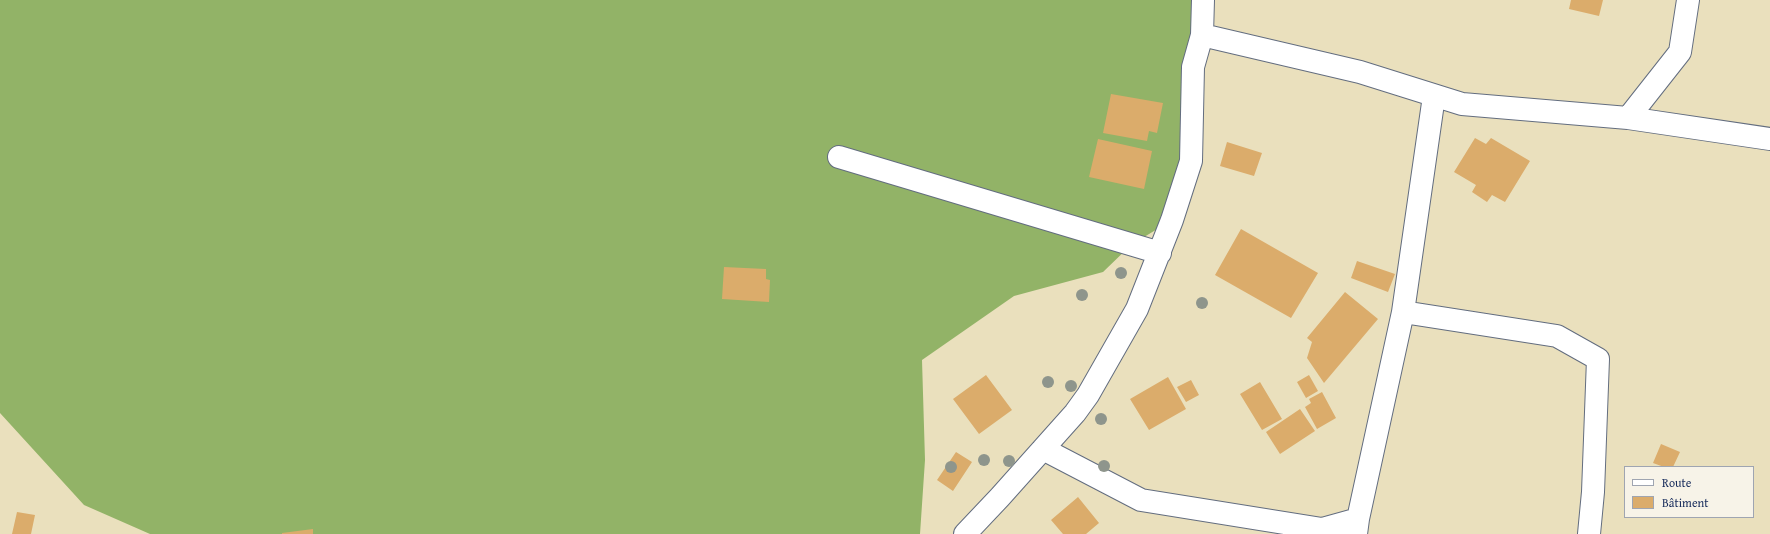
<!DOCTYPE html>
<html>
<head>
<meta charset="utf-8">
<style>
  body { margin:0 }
  #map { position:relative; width:1770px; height:534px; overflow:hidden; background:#eae0bd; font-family:"Gentium Book Plus",serif }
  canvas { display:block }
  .legend { position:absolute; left:1624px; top:466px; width:130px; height:52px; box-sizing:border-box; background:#f7f3e8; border:1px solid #9fa5b1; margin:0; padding:5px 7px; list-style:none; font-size:12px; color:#1b2f5e }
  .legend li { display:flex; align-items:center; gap:8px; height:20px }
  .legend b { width:20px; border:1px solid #9fa5b1 }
</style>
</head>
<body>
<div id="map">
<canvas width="1770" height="534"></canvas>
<ul class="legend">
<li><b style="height:5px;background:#fff"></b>Route</li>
<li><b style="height:11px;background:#dbac6b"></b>Bâtiment</li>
</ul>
</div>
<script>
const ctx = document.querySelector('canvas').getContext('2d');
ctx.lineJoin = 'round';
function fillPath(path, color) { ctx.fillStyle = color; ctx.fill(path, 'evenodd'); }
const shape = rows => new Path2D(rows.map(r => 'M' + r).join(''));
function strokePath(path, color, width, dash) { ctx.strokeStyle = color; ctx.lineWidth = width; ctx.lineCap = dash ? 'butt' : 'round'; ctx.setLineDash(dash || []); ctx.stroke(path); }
fillPath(shape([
  [0,0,1203,0,1172,220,1131,245,1103,272,1014,296,922,360,925,460,920,534,150,534,84,505,0,413]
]), '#92b367');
fillPath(shape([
  [1571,0,1603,0,1599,16,1569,9],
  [1111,94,1163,103,1157,133,1149,131,1147,141,1103,133],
  [1475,138,1486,144,1491,138,1530,161,1505,202,1492,195,1487,202,1472,192,1476,185,1454,172],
  [1098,139,1152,151,1144,189,1089,177],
  [1227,142,1262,153,1254,176,1220,166],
  [1241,229,1318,273,1291,318,1215,275],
  [1357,261,1395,274,1388,292,1351,278],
  [724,267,766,269,766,279,770,280,769,302,722,299],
  [1345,292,1378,319,1324,383,1307,358,1312,342,1307,338],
  [986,375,1012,410,979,434,953,399],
  [1309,375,1318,391,1306,398,1297,382],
  [1168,377,1186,409,1149,430,1130,399],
  [1191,380,1199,395,1186,402,1177,387],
  [1260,382,1282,419,1262,430,1240,394],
  [1322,392,1336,418,1317,429,1305,407,1311,403,1309,399],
  [1300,409,1315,431,1280,454,1266,432],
  [1661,444,1680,452,1673,467,1664,467,1653,463],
  [956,452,972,462,953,491,937,480],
  [1078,497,1099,523,1086,534,1063,534,1051,520],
  [17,512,35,515,31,534,12,534],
  [313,529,313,534,282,534,282,533]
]), '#dbac6b');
const minor = shape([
  [1202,35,1360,72,1462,104,1628,118,1770,139],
  [1628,118,1680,52,1688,0],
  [839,157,1160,253],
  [1403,312,1557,336,1598,359,1593,492,1589,534],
  [1043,449,1141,500,1322,529,1358,519],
  [965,534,1000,497,1075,413,1088,395,1137,309,1172,220,1191,161,1193,67,1202,35,1203,0],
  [1356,534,1358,519,1403,312,1434,96]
]);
strokePath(minor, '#636d7f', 24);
strokePath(minor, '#fff', 22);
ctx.fillStyle = '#8e958c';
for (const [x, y] of [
  [1121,273],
  [1082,295],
  [1202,303],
  [1048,382],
  [1071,386],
  [1101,419],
  [984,460],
  [1009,461],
  [1104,466],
  [951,467]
]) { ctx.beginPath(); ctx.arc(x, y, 6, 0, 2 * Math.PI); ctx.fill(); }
</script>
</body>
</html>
